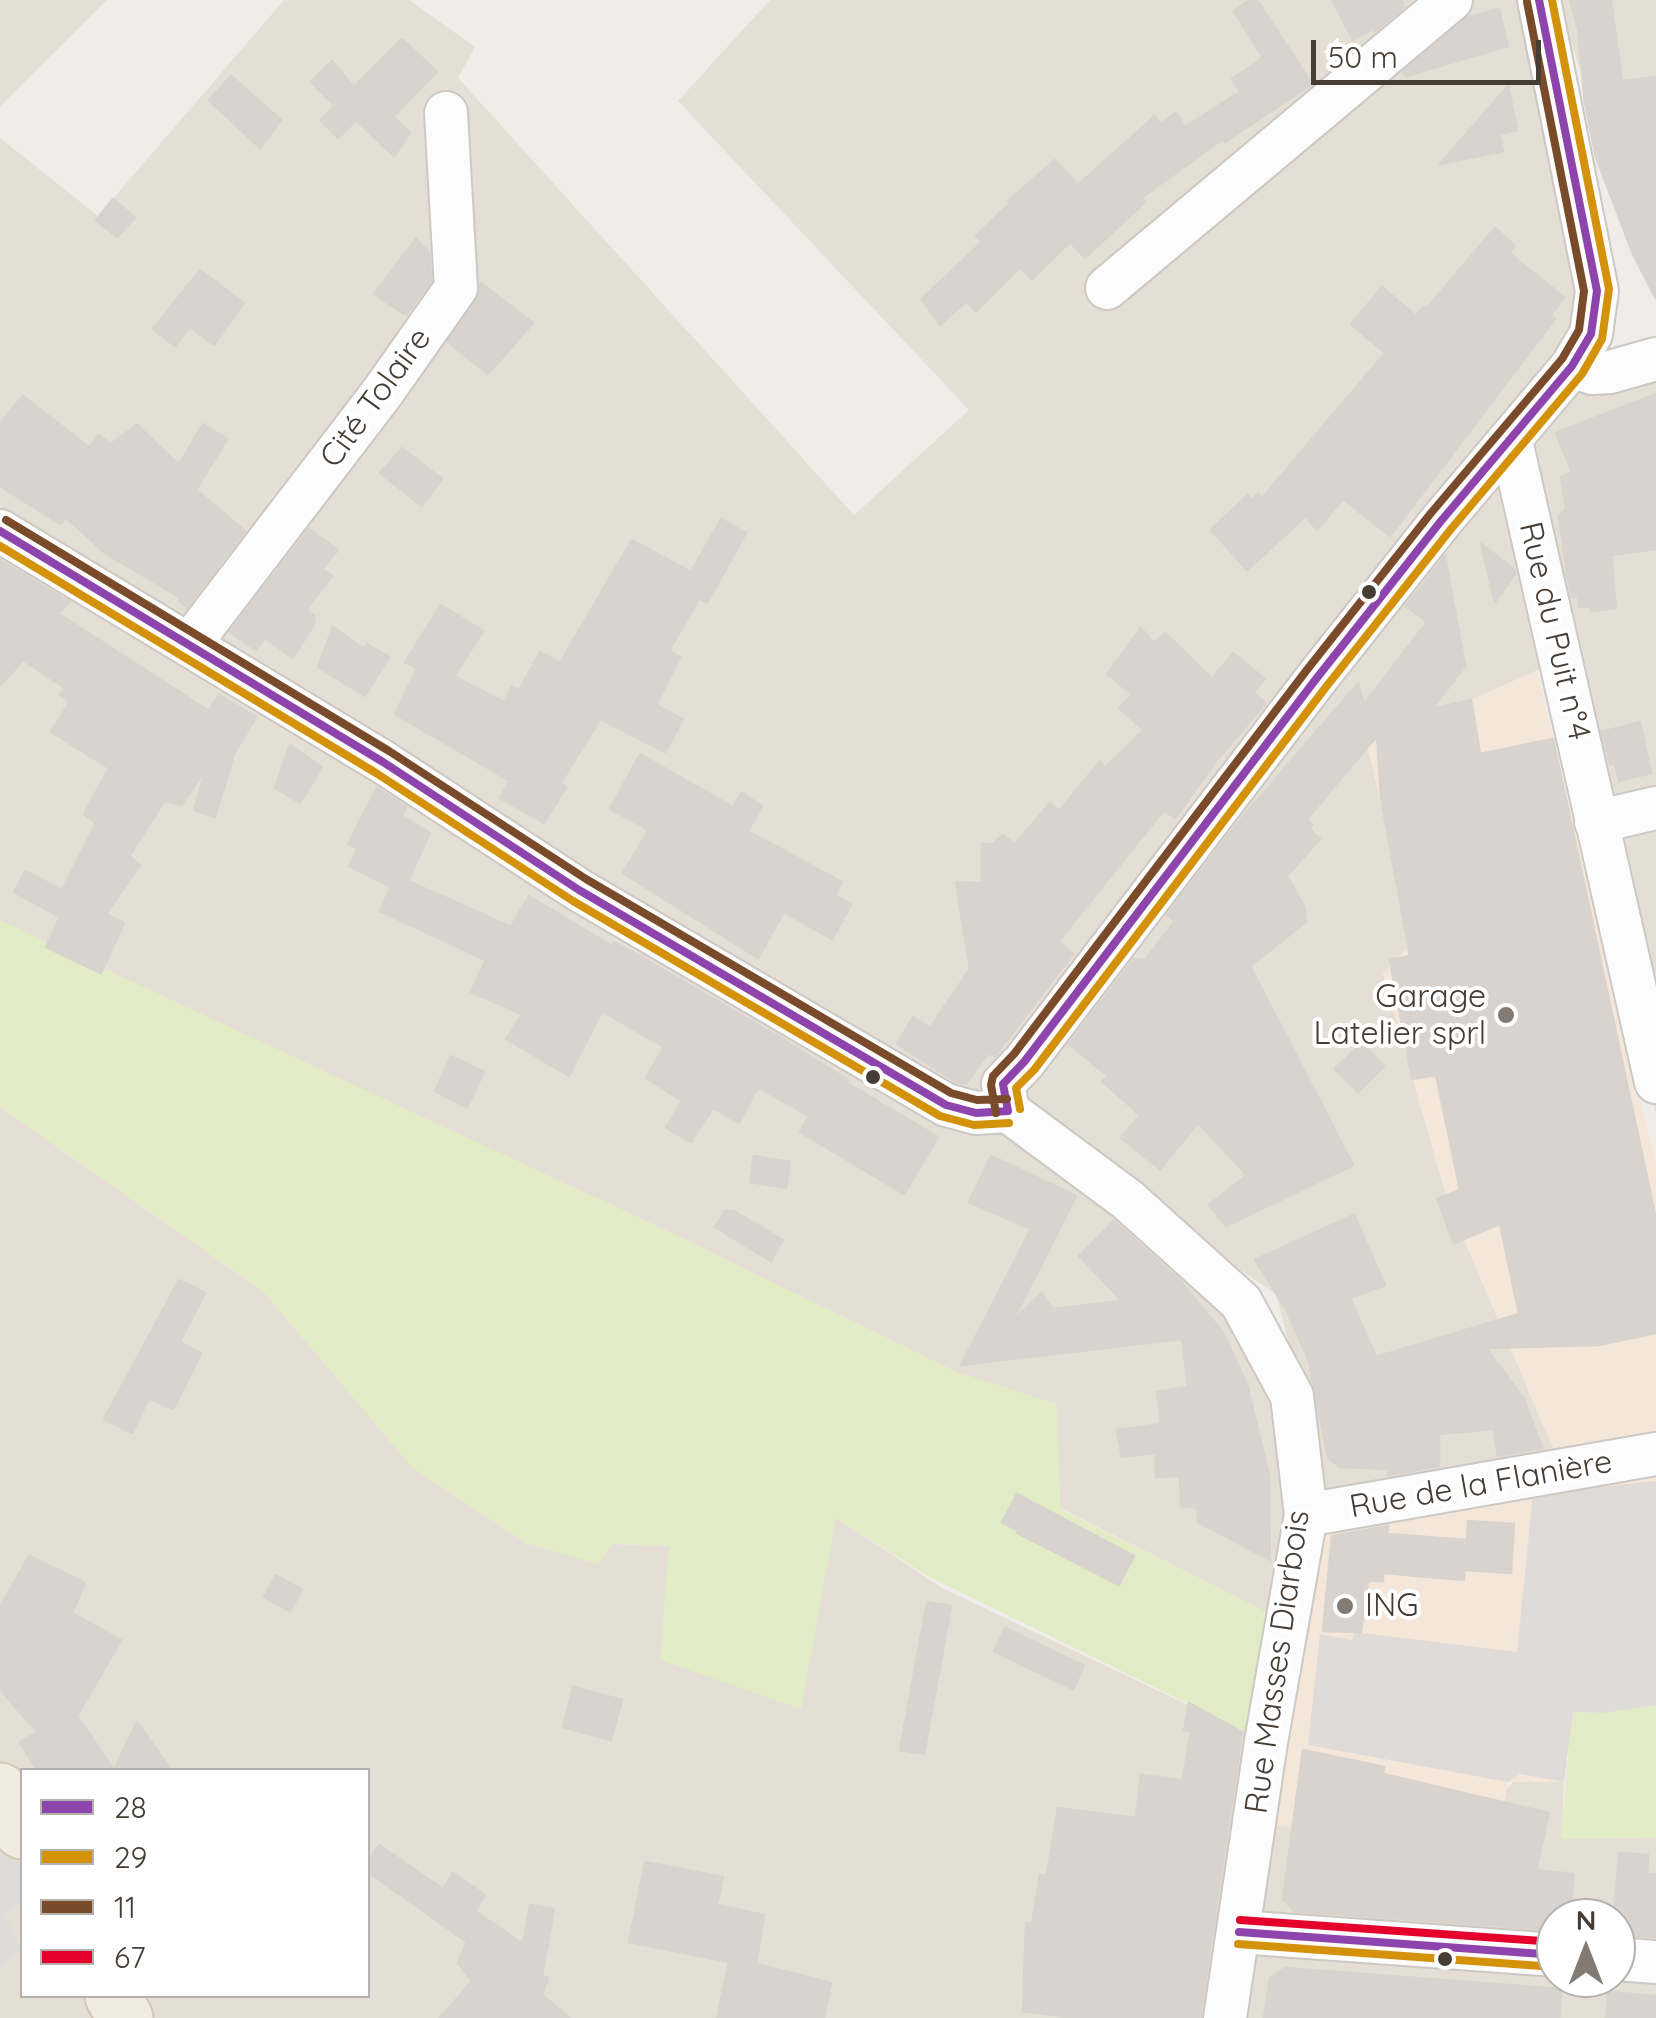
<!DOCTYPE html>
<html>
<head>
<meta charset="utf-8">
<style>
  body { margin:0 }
  #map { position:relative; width:1656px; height:2018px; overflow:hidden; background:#f0ece8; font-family:Quicksand,sans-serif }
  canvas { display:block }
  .legend { position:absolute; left:20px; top:1768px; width:350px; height:230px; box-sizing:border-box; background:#fff; border:2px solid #b5b1ae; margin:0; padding:12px 18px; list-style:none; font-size:30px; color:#463d34 }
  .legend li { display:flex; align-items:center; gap:20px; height:50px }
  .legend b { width:50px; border:2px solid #b5b1ae }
  .north { position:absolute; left:1536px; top:1898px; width:100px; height:100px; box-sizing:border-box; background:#fff; border:2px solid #b5b1ae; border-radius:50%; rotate:0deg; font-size:28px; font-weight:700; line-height:40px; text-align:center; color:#463d34 }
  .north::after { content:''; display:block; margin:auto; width:35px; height:45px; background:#827a73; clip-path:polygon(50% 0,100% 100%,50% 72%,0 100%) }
  .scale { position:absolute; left:1311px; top:40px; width:230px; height:45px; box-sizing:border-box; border:5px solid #463d34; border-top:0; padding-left:12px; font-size:30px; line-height:35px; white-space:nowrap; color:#463d34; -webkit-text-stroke:8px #fff; paint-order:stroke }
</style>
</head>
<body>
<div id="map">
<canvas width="1656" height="2018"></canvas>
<ul class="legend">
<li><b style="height:12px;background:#8e44ad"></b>28</li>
<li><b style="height:12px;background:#d4910a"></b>29</li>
<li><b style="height:12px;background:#7a4b2a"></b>11</li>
<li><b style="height:12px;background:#e4002b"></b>67</li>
</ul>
<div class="north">N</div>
<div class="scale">50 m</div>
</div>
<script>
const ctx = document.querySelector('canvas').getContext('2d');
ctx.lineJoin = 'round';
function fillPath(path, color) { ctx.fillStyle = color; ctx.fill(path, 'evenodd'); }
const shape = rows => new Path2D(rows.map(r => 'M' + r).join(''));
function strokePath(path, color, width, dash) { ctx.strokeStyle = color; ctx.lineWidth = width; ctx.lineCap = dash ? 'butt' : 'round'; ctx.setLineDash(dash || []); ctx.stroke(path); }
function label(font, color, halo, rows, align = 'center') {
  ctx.font = font + ' Quicksand,sans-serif'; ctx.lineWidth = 8; ctx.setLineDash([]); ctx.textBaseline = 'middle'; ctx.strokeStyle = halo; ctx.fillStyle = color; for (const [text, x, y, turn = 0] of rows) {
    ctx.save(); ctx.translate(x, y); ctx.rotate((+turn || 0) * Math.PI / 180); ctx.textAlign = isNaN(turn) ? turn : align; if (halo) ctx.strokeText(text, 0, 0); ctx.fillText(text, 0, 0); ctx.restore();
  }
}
fillPath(shape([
  [0,0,107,0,0,106],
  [284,0,409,0,475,47,458,78,854,515,969,410,678,101,770,0,1539,0,1597,291,1582,349,1563,374,1656,351,1656,1116,1596,822,1608,818,1527,453,1559,379,1253,762,1226,801,1511,441,1560,660,1460,705,1363,727,1413,941,1383,974,1448,1202,1559,1462,1332,1511,1276,1294,1076,1160,1128,1200,1219,1283,1292,1396,1306,1515,1285,1622,1060,1508,1056,1404,956,1372,657,1226,166,1001,117,988,0,925,0,138,98,216],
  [1557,0,1656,0,1656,297],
  [0,1107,264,1292,413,1468,613,1544,669,1546,835,1517,942,1588,1266,1742,1506,1790,1520,1774,1564,1782,1562,1839,1656,1838,1656,2018,154,2018,140,1996,368,1996,368,1770,22,1770,22,1804,0,1767],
  [1556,1918,1616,1918,1616,1978,1556,1978],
  [0,1791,22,1828,22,1996,124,1996,138,2018,0,2018]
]), '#e5ded5');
fillPath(shape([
  [1537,671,1656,1166,1656,1448,1559,1462,1448,1202,1383,974,1413,941,1363,726,1460,705],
  [1656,1455,1656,1701,1573,1712,1564,1782,1508,1782,1496,1852,1254,1823,1306,1515]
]), '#f4e6d9');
fillPath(shape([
  [0,920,657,1226,956,1372,1057,1404,1060,1509,1285,1622,1266,1742,926,1575,836,1518,801,1709,660,1660,669,1546,613,1544,597,1564,526,1543,413,1468,264,1292,0,1107],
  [1656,1705,1656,1838,1561,1839,1572,1712,1605,1713]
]), '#e1ebc5');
fillPath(shape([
  [1656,1481,1656,1705,1605,1713,1573,1712,1564,1782,1520,1774,1508,1782,1308,1745,1320,1634,1352,1640,1354,1632,1517,1652,1533,1494],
  [0,1829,22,1872,22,1902,5,1916,21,1947,0,1969]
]), '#dfdbd8');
const building = shape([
  [1250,0,1257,0,1312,84,1225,142,1223,139,1141,198,1145,202,1085,258,1070,242,1032,279,1020,267,976,311,966,301,940,325,922,299,982,242,976,236,1010,203,1008,201,1055,160,1078,185,1155,116,1160,124,1176,113,1185,127,1240,92,1232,79,1263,58,1234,11,1250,0],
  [1332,0,1401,0,1404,7,1375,31,1373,29,1353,40,1332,0],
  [1570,0,1611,0,1622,81,1656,77,1656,299,1633,254,1596,157,1585,103,1578,29,1570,0],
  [1499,9,1508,46,1406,76,1403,72,1469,17,1499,9],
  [402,39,437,72,393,117,410,133,394,156,356,120,338,138,320,120,335,106,311,82,332,61,354,87,402,39],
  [231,76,281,120,260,148,209,100,231,76],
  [1508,86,1517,130,1499,134,1503,151,1440,164,1508,86],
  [113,199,135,218,117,237,96,220,113,199],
  [1495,228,1515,246,1509,253,1564,297,1551,315,1555,319,1390,536,1343,499,1317,530,1306,516,1247,570,1211,530,1248,495,1252,500,1258,494,1262,498,1385,353,1351,324,1382,287,1416,316,1423,307,1426,309,1495,228],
  [416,239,429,252,431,281,406,315,374,294,416,239],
  [200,270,244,303,214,345,190,327,175,346,153,329,200,270],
  [481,283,533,323,488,374,448,342,476,302,481,283],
  [1656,394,1656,549,1611,555,1616,608,1591,611,1591,606,1579,607,1578,596,1572,597,1567,574,1559,517,1566,508,1561,477,1572,473,1556,433,1656,394],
  [23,396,90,448,98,435,111,444,137,425,179,465,203,424,227,439,196,490,245,531,187,607,179,601,181,598,105,553,66,517,60,524,0,486,0,423,23,396],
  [402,448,442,479,422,506,380,473,402,448],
  [721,519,746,533,707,603,699,599,669,651,680,657,656,705,683,719,665,752,600,719,560,784,566,787,544,823,500,798,510,781,395,714,417,669,405,662,441,605,483,631,454,676,504,702,512,686,519,690,540,652,560,663,632,540,691,572,721,519],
  [309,529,338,550,322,569,332,576,306,610,314,615,314,624,293,658,265,638,256,650,230,632,309,529],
  [1481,544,1514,569,1515,574,1495,602,1481,544],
  [1445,556,1465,666,1432,709,1471,700,1480,754,1553,739,1656,1219,1656,1333,1599,1345,1486,1348,1524,1399,1542,1448,1498,1456,1494,1429,1439,1434,1439,1466,1388,1475,1389,1469,1340,1467,1328,1458,1309,1361,1286,1309,1255,1260,1354,1215,1385,1285,1350,1298,1376,1357,1519,1314,1500,1224,1454,1243,1437,1199,1460,1190,1436,1075,1412,1079,1390,960,1410,956,1381,798,1377,736,1307,819,1312,825,1309,829,1320,839,1287,876,1305,908,1306,922,1250,966,1353,1165,1226,1226,1209,1205,1247,1175,1198,1123,1160,1169,1121,1138,1140,1115,1102,1081,1109,1077,1069,1044,1134,959,1145,960,1175,921,1167,915,1236,825,1358,683,1364,704,1427,622,1406,606,1445,556],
  [0,560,69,602,59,614,209,711,219,695,256,717,234,754,215,817,194,810,206,769,181,805,165,800,129,856,140,865,106,914,124,923,101,973,46,947,60,917,14,892,25,871,62,890,96,823,84,814,109,768,51,732,70,702,60,695,65,688,23,660,0,686,0,560],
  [333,627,364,649,367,644,389,657,365,696,318,667,333,627],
  [1141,628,1154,643,1165,633,1212,679,1233,653,1265,679,1253,693,1266,703,1217,760,1175,818,1164,810,1058,942,1073,954,995,1056,988,1053,966,1084,956,1082,897,1044,913,1017,930,1028,970,969,956,882,982,883,982,844,993,844,1003,835,1015,844,1050,803,1059,811,1100,761,1105,768,1144,730,1119,708,1132,694,1107,674,1141,628],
  [1640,722,1651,773,1619,781,1615,763,1610,764,1602,732,1640,722],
  [290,745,322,767,300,803,275,788,290,745],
  [640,754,733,807,742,793,762,806,748,831,842,882,835,895,851,905,832,939,784,912,758,958,623,873,649,830,610,809,640,754],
  [377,788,406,807,402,816,430,833,408,881,511,927,529,896,612,946,614,942,638,955,784,1040,848,1080,847,1083,938,1137,904,1194,800,1132,809,1116,758,1087,739,1123,713,1108,691,1142,666,1128,682,1101,646,1078,664,1047,602,1011,569,1076,506,1039,522,1014,471,992,486,960,380,911,391,887,349,866,358,849,348,844,377,788],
  [1362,1043,1384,1066,1358,1092,1335,1069,1362,1043],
  [451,1056,484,1072,467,1107,435,1091,451,1056],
  [754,1156,790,1162,786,1188,750,1182,754,1156],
  [991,1156,1076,1196,1012,1322,1042,1293,1052,1309,1122,1301,1079,1256,1114,1221,1182,1283,1224,1334,1247,1385,1269,1474,1270,1560,1198,1522,1198,1508,1181,1506,1180,1476,1156,1477,1156,1453,1122,1457,1117,1430,1161,1424,1157,1392,1188,1387,1182,1339,961,1365,1031,1229,969,1202,991,1156],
  [725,1211,734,1211,783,1240,771,1261,715,1227,725,1211],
  [179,1280,205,1293,180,1342,201,1353,173,1409,149,1398,132,1433,104,1419,179,1280],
  [1017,1494,1134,1556,1119,1585,1017,1533,1018,1531,1002,1522,1017,1494],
  [1468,1521,1514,1524,1511,1573,1464,1570,1464,1580,1383,1573,1383,1581,1368,1581,1361,1632,1323,1631,1332,1536,1388,1526,1387,1534,1467,1540,1468,1521],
  [29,1556,85,1583,72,1613,121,1640,77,1716,114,1770,137,1722,171,1770,37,1770,20,1742,37,1732,0,1689,0,1607,29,1556],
  [276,1575,302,1590,290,1611,264,1597,276,1575],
  [927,1602,951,1606,924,1754,900,1750,927,1602],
  [1005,1628,1084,1666,1073,1689,994,1651,1005,1628],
  [573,1687,622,1700,611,1740,563,1727,573,1687],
  [1189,1703,1242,1732,1200,2018,1074,2018,1023,2011,1026,1923,1032,1924,1040,1875,1047,1876,1058,1808,1136,1818,1141,1775,1183,1780,1191,1731,1184,1730,1189,1703],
  [1303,1750,1384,1767,1383,1774,1549,1813,1536,1870,1574,1874,1569,1918,1556,1918,1556,1930,1294,1911,1283,1899,1303,1750],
  [379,1845,443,1889,453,1873,485,1895,475,1911,523,1944,530,1905,554,1909,542,1976,548,1978,542,1995,570,2018,440,2018,472,1981,458,1963,467,1942,368,1872,368,1861,379,1845],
  [1619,1853,1648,1855,1647,1874,1656,1874,1656,1937,1616,1934,1614,1918,1619,1853],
  [645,1862,723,1877,717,1905,764,1915,756,1964,831,1983,824,2018,717,2018,729,1962,629,1942,645,1862],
  [1285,1968,1562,1989,1559,2018,1264,2018,1270,1978,1285,1968],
  [1608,1992,1656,1996,1656,2018,1606,2018,1608,1992]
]);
fillPath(building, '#d8d3cf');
strokePath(building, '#d8d3cd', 2.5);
const minor = shape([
  [1107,288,1451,0],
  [1572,366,1592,373,1610,372,1656,359],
  [1511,441,1656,1082],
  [0,531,383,762,579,890,946,1105,976,1113,1008,1111],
  [189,645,382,393,456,288,446,113],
  [1596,822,1656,808],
  [1306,1515,1656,1454],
  [1239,1932,1556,1955],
  [1616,1959,1656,1962],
  [1225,2018,1266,1742,1306,1515,1292,1396,1241,1302,1128,1200,1008,1111,1003,1084,1024,1062,1316,679,1441,521,1572,366,1591,334,1597,291,1539,0]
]);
const major = shape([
  [0,1791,22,1831],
  [113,1996,125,2018]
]);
strokePath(minor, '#ccc8c4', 46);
strokePath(major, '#d4c7b4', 59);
strokePath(minor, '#fdfcfc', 42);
strokePath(major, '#f1ebe2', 55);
strokePath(shape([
  [0,531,383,762,579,890,946,1105,976,1113,1008,1111],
  [1008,1111,1003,1084,1024,1062,1316,679,1441,521,1572,366,1591,334,1597,291,1539,0],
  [1239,1932,1556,1955]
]), '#8e44ad', 8);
strokePath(shape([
  [0,546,376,773,573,901,940,1116,974,1125,1009,1123],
  [1020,1109,1016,1088,1034,1070,1326,687,1451,529,1582,374,1602,339,1609,289,1552,0],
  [1238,1944,1555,1967]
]), '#d4910a', 8);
strokePath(shape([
  [6,520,389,751,586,879,951,1093,977,1100,1007,1099],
  [996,1113,991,1085,993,1076,1014,1054,1306,671,1431,513,1562,359,1579,330,1584,291,1527,2]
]), '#7a4b2a', 8);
strokePath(shape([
  [1240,1920,1556,1942]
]), '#e4002b', 8);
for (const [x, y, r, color] of [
  [1369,592,9,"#463d34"],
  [1506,1015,10,"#827a73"],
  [873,1077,9,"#463d34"],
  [1345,1606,10,"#827a73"],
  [1445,1959,9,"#463d34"]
]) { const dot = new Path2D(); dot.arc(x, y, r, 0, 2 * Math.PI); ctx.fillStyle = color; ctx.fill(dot); strokePath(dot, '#fff', 4); }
label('32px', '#463d34', '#fff', [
  ["Cité Tolaire",376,398,-54],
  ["Rue du Puit n°4",1554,631,77],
  ["Rue de la Flanière",1481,1485,-10],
  ["Rue Masses Diarbois",1278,1662,-82]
]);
label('32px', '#463d34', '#fff', [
  ["Garage",1486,997],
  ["Latelier sprl",1486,1034],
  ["ING",1365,1606,"left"]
], 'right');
</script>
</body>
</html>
